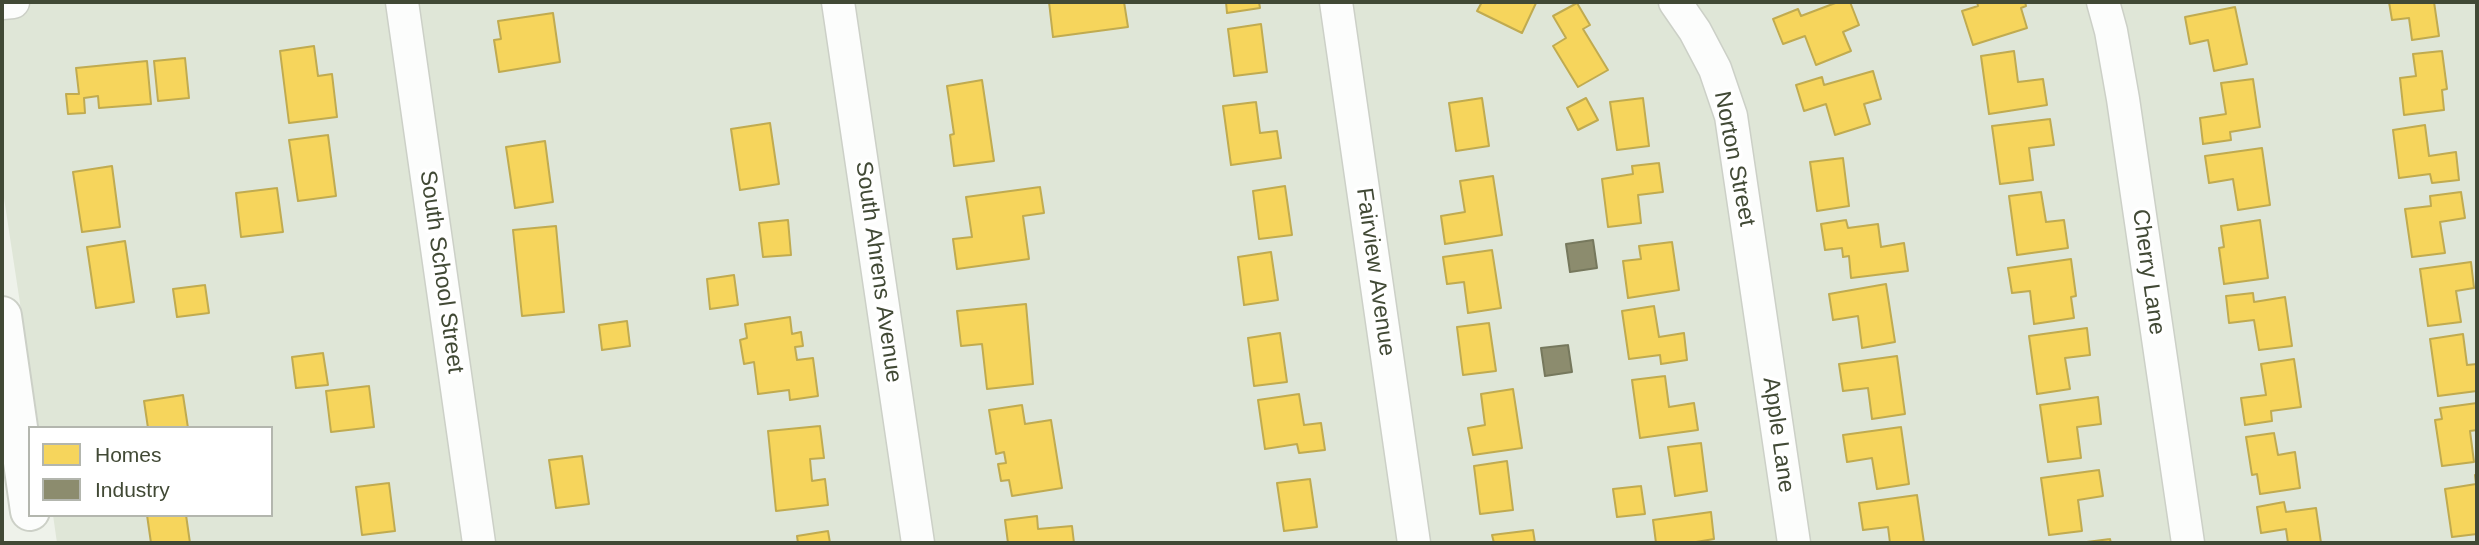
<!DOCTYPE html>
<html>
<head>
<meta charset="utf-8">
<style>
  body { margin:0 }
  #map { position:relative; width:2479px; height:545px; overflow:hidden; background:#eef2ea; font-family:Arial,sans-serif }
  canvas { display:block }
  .frame { position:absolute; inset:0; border:4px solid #414935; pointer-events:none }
  .legend { position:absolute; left:28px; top:426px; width:245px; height:91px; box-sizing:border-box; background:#fff; border:2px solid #b3b6ae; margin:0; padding:9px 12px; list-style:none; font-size:21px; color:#414935 }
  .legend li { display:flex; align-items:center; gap:14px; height:35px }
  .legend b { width:35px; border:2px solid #b3b6ae }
</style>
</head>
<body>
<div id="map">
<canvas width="2479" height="545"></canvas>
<div class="frame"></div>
<ul class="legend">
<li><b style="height:19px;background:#f6d55c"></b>Homes</li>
<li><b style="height:19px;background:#8c8c6e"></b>Industry</li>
</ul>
</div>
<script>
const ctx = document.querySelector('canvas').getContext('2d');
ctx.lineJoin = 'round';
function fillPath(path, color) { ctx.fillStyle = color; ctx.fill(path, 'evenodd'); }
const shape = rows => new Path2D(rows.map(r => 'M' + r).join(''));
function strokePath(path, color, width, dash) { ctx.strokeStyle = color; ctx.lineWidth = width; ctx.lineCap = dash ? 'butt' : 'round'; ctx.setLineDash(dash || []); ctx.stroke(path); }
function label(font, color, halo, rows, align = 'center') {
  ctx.font = font + ' Arial,sans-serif'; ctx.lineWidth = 7; ctx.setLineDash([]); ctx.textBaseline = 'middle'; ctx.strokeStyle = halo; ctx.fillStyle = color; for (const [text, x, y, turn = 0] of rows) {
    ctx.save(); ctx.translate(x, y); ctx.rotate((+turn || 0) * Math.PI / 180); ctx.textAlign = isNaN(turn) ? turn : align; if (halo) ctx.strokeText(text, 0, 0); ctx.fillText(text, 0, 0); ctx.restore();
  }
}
fillPath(shape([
  [2,2,2477,2,2477,543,57,543,53,515,271,515,271,428,39,428,2,185]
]), '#dfe6d7');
const homes = shape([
  [1049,2,1124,2,1128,27,1053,37,1049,2],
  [1226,2,1259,2,1260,8,1227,13,1226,2],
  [1482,2,1534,2,1536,3,1522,33,1477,11,1482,2],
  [1838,2,1850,2,1859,25,1843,32,1851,51,1816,65,1805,36,1783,44,1773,19,1798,9,1801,16,1838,2],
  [1977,2,2025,2,2026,6,2021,8,2027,28,1973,45,1962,11,1978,6,1977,2],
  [2389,2,2434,2,2439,36,2412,40,2409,18,2392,20,2389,2],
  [1577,3,1590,25,1583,29,1608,70,1578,87,1553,46,1566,38,1553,16,1577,3],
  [2235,7,2247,64,2214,71,2208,40,2190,44,2185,17,2235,7],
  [553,13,560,62,499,72,494,40,501,39,498,21,553,13],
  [1261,24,1267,72,1234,76,1228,29,1261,24],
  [314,46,318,76,332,74,337,117,289,123,280,51,314,46],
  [2014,51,2018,82,2043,79,2047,105,1989,114,1981,56,2014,51],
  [2442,51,2447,89,2442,90,2444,110,2404,115,2400,78,2416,76,2413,54,2442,51],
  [185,58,189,98,158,101,154,61,185,58],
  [147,61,151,104,99,108,98,96,84,98,85,113,68,114,66,94,79,94,76,68,147,61],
  [1873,71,1881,99,1864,104,1870,124,1835,135,1826,104,1804,111,1796,85,1822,77,1824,85,1873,71],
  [2253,79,2260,127,2230,132,2231,140,2203,144,2200,118,2226,114,2221,83,2253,79],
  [982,80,994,161,954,166,950,135,954,134,947,86,982,80],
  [1482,98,1489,146,1456,151,1449,103,1482,98],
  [1586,98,1598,120,1578,130,1567,108,1586,98],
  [1643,98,1649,146,1617,150,1610,102,1643,98],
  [1256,102,1260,133,1277,131,1281,158,1231,165,1223,106,1256,102],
  [2050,119,2054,145,2029,148,2033,180,2000,184,1992,126,2050,119],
  [770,123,779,184,740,190,731,129,770,123],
  [2425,125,2429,156,2456,152,2459,180,2432,183,2430,174,2399,178,2393,130,2425,125],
  [328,135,336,196,298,201,289,140,328,135],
  [545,141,553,202,515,208,506,147,545,141],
  [2262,148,2270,205,2238,210,2233,179,2209,183,2205,156,2262,148],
  [1843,158,1849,206,1817,211,1810,162,1843,158],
  [1659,163,1663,192,1638,195,1641,223,1608,227,1602,179,1633,174,1632,166,1659,163],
  [112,166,120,227,82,232,73,172,112,166],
  [1493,176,1502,235,1445,244,1441,216,1465,212,1460,181,1493,176],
  [1285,186,1292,235,1259,239,1253,191,1285,186],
  [1040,187,1044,213,1023,216,1029,259,957,269,953,239,972,237,966,197,1040,187],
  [277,188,283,232,241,237,236,193,277,188],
  [2041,192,2046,222,2064,220,2068,248,2017,255,2009,196,2041,192],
  [2461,192,2465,218,2440,222,2445,253,2412,257,2405,209,2431,206,2430,196,2461,192],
  [788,220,791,255,763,257,759,223,788,220],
  [1846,220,1848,228,1878,224,1881,247,1904,243,1908,271,1851,278,1849,256,1843,257,1842,248,1825,250,1821,224,1846,220],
  [2260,220,2268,278,2224,284,2219,248,2224,247,2221,226,2260,220],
  [556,226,564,312,522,316,513,230,556,226],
  [125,241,134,302,96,308,87,247,125,241],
  [1672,242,1679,290,1628,298,1623,261,1641,259,1639,246,1672,242],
  [1492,250,1501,308,1468,313,1464,282,1447,284,1443,257,1492,250],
  [1271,252,1278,300,1244,305,1238,257,1271,252],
  [2071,259,2076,296,2071,297,2074,318,2034,324,2030,291,2012,293,2008,268,2071,259],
  [2471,262,2474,288,2456,291,2461,322,2428,326,2420,269,2471,262],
  [734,275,738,305,710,309,707,279,734,275],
  [1886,284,1895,342,1862,348,1858,316,1833,320,1829,294,1886,284],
  [205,285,209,313,177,317,173,289,205,285],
  [2253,293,2254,302,2285,297,2292,346,2259,350,2254,320,2229,323,2226,296,2253,293],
  [1026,304,1033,384,987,389,982,344,961,346,957,311,1026,304],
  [1654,306,1659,337,1684,333,1687,360,1661,364,1660,355,1629,359,1622,311,1654,306],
  [790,317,792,334,801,332,803,346,795,347,797,360,813,358,818,396,790,400,789,390,758,394,754,362,744,364,740,340,747,338,745,324,790,317],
  [627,321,630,346,602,350,599,325,627,321],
  [1489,323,1496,371,1463,375,1457,327,1489,323],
  [2087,328,2090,355,2065,358,2070,389,2037,394,2029,336,2087,328],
  [1280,333,1287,382,1254,386,1248,338,1280,333],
  [2463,334,2467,365,2477,364,2477,391,2438,396,2430,339,2463,334],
  [323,353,328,385,296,388,292,357,323,353],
  [1897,356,1905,414,1872,419,1868,388,1843,391,1839,364,1897,356],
  [2294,359,2301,407,2271,411,2272,421,2245,425,2241,398,2266,395,2261,364,2294,359],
  [1665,376,1669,407,1694,403,1698,430,1640,438,1632,380,1665,376],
  [369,386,374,427,331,432,326,391,369,386],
  [1513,389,1522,448,1473,455,1468,428,1485,425,1481,394,1513,389],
  [1299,394,1304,425,1321,423,1325,450,1299,453,1297,444,1265,449,1258,400,1299,394],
  [183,395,188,428,148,428,144,401,183,395],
  [2098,397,2101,424,2077,427,2081,458,2048,462,2040,405,2098,397],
  [2477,403,2477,430,2470,431,2474,462,2442,466,2435,420,2442,419,2440,408,2477,403],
  [1022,405,1025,424,1051,420,1062,488,1012,496,1009,480,1001,481,998,464,1006,463,1004,452,996,454,989,410,1022,405],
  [820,426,824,458,810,459,812,481,825,479,828,505,776,511,768,431,820,426],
  [1901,427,1909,484,1877,489,1872,458,1847,462,1843,435,1901,427],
  [2274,433,2278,455,2295,452,2300,488,2260,494,2257,474,2252,475,2246,437,2274,433],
  [1701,443,1707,491,1675,496,1668,447,1701,443],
  [582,456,589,504,556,508,549,460,582,456],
  [1507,461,1513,510,1480,514,1474,466,1507,461],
  [2099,470,2103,496,2078,500,2082,531,2049,535,2041,478,2099,470],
  [2475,475,2477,475,2477,534,2452,537,2445,489,2476,484,2475,475],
  [1310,479,1317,527,1284,531,1277,483,1310,479],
  [389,483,395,531,362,535,356,487,389,483],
  [1641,486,1645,514,1617,517,1613,489,1641,486],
  [1917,495,1924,543,1890,543,1888,527,1863,530,1859,503,1917,495],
  [2284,502,2286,512,2316,508,2321,543,2288,543,2286,529,2261,533,2257,507,2284,502],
  [1711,512,1714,539,1690,543,1656,543,1653,520,1711,512],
  [147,515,186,515,190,543,151,543,147,515],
  [1037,516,1038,529,1072,526,1074,543,1008,543,1005,520,1037,516],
  [1533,530,1535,543,1494,543,1492,535,1533,530],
  [828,531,830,543,798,543,797,536,828,531],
  [2110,539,2111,543,2079,543,2110,539]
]);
fillPath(homes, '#f6d55c');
strokePath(homes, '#c0ab50', 2);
const industry = shape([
  [1593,240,1597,268,1570,272,1566,244,1593,240],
  [1568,345,1572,372,1545,376,1541,348,1568,345]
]);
fillPath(industry, '#8c8c6e');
strokePath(industry, '#76785d', 2);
const minor = shape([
  [402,2,479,543],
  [838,2,918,543],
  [1336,2,1414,543],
  [1675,2,1695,31,1715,69,1731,116,1794,543],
  [2103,2,2111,31,2123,99,2188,543],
  [2,3,13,2]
]);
const tertiary = shape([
  [2,316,30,511]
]);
strokePath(minor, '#ccd0c7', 35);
strokePath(tertiary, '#ccd0c7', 42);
strokePath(minor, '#fcfdfc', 32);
strokePath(tertiary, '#fcfdfc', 38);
label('23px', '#414935', '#fff', [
  ["Norton Street",1734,159,79],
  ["South School Street",441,272,82],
  ["South Ahrens Avenue",878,272,82],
  ["Fairview Avenue",1375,272,82],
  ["Cherry Lane",2148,272,82],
  ["Apple Lane",1778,435,82]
]);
</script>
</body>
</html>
